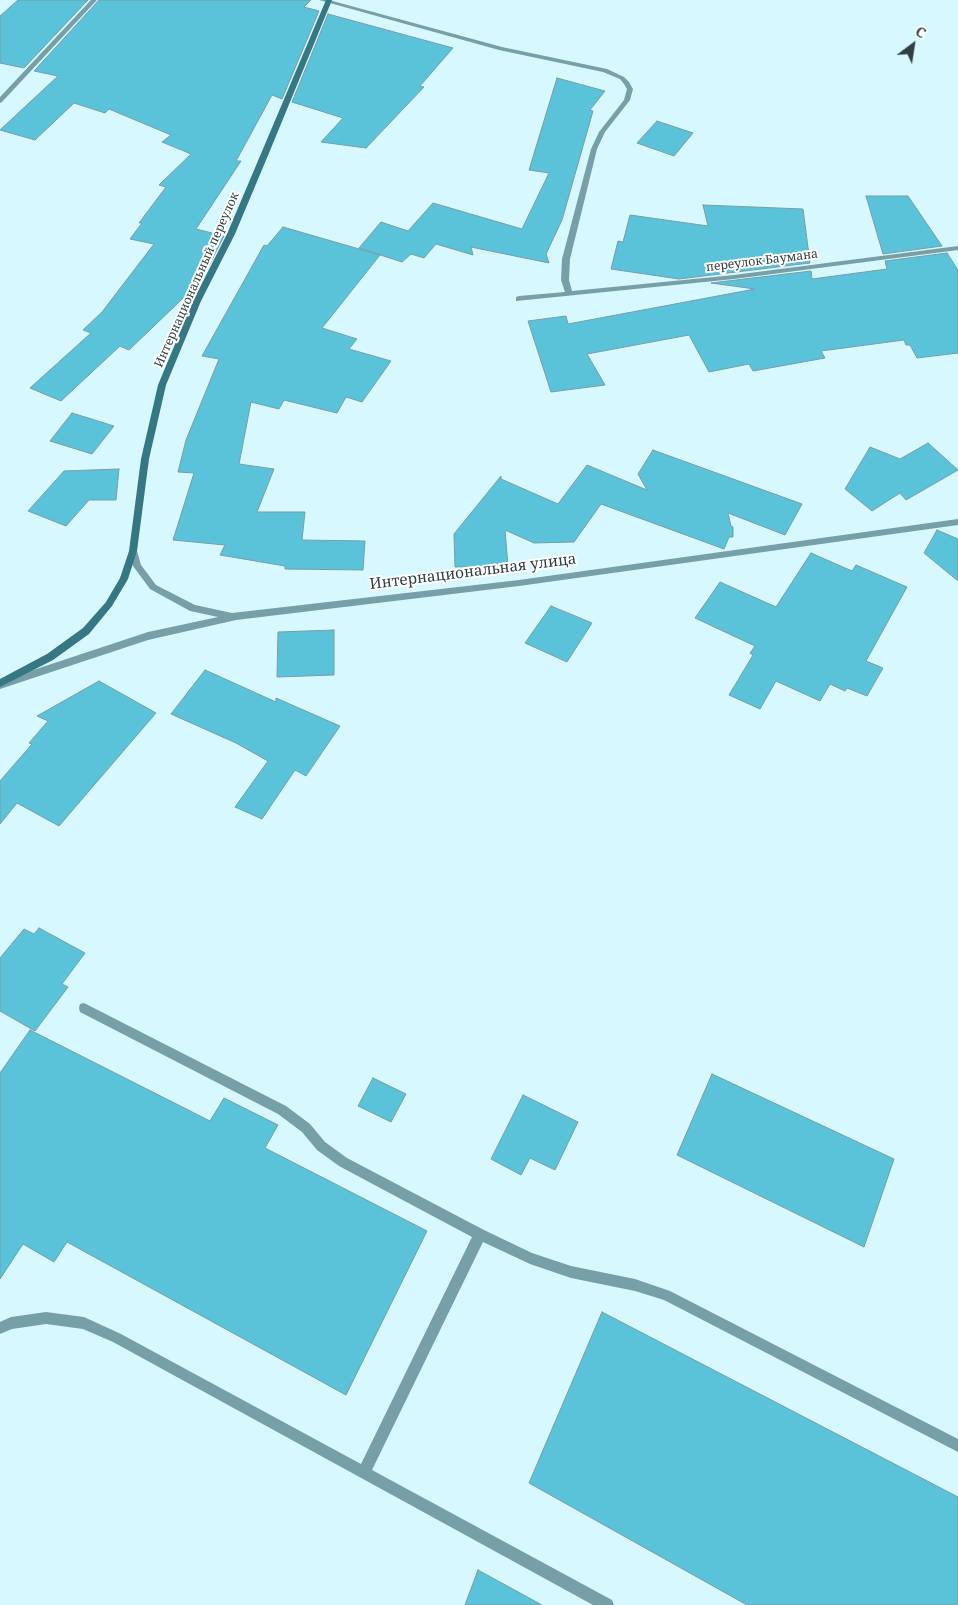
<!DOCTYPE html>
<html>
<head>
<meta charset="utf-8">
<style>
  body { margin:0 }
  #map { position:relative; width:958px; height:1605px; overflow:hidden; background:#d8f8ff; font-family:"Noto Serif",serif }
  canvas { display:block }
  .north { position:absolute; left:888px; top:20px; width:50px; height:50px; -webkit-text-stroke:4px #fff; paint-order:stroke; rotate:31deg; font-size:14px; font-weight:700; line-height:20px; text-align:center; color:#2f3f42 }
  .north::after { content:''; display:block; margin:auto; width:18px; height:22px; background:#2f3f42; clip-path:polygon(50% 0,100% 100%,50% 72%,0 100%) }
</style>
</head>
<body>
<div id="map">
<canvas width="958" height="1605"></canvas>
<div class="north">С</div>
</div>
<script>
const ctx = document.querySelector('canvas').getContext('2d');
ctx.lineJoin = 'round';
function fillPath(path, color) { ctx.fillStyle = color; ctx.fill(path, 'evenodd'); }
const shape = rows => new Path2D(rows.map(r => 'M' + r).join(''));
function strokePath(path, color, width, dash) { ctx.strokeStyle = color; ctx.lineWidth = width; ctx.lineCap = dash ? 'butt' : 'round'; ctx.setLineDash(dash || []); ctx.stroke(path); }
function label(font, color, halo, rows, align = 'center') {
  ctx.font = font + ' "Noto Serif",serif'; ctx.lineWidth = 4; ctx.setLineDash([]); ctx.textBaseline = 'middle'; ctx.strokeStyle = halo; ctx.fillStyle = color; for (const [text, x, y, turn = 0] of rows) {
    ctx.save(); ctx.translate(x, y); ctx.rotate((+turn || 0) * Math.PI / 180); ctx.textAlign = isNaN(turn) ? turn : align; if (halo) ctx.strokeText(text, 0, 0); ctx.fillText(text, 0, 0); ctx.restore();
  }
}
const building = shape([
  [18,0,88,0,24,68,0,63,0,16,18,0],
  [99,0,311,0,304,7,319,11,282,99,272,95,236,161,241,161,196,229,224,236,201,281,129,350,120,346,61,401,30,388,91,333,83,330,102,312,154,244,130,239,142,223,139,223,166,187,159,185,191,154,162,142,171,135,109,109,105,113,74,103,35,140,0,130,58,76,34,71,99,0],
  [328,14,453,48,420,86,424,87,366,148,321,142,343,118,292,102,328,14],
  [557,78,605,91,590,110,593,111,562,220,546,254,549,263,471,247,473,255,436,244,424,258,411,254,402,262,359,248,381,222,408,231,433,203,522,229,549,173,529,170,557,78],
  [657,121,693,133,674,156,637,143,657,121],
  [866,196,908,196,942,246,883,254,866,196],
  [703,205,803,209,810,263,679,279,611,269,618,241,623,242,630,215,708,226,703,205],
  [283,227,380,255,322,328,357,339,349,349,391,361,362,402,346,397,337,413,284,400,279,409,251,402,239,464,274,469,257,512,305,512,302,540,365,541,363,570,285,569,285,566,220,555,225,545,173,540,194,473,178,472,186,440,219,359,202,356,264,245,267,246,283,227],
  [947,253,958,270,958,353,917,358,910,345,906,345,904,340,821,351,825,358,753,371,749,364,709,372,689,335,587,354,605,385,551,392,528,321,566,316,568,324,755,289,711,283,811,271,812,279,887,269,885,261,947,253],
  [72,413,114,426,92,454,50,441,72,413],
  [928,443,958,470,906,500,900,493,872,511,845,489,870,447,900,459,928,443],
  [653,450,802,504,785,535,728,513,731,526,733,527,733,537,729,537,724,549,601,504,574,542,534,543,505,530,508,566,455,567,454,534,501,476,501,479,558,504,587,465,647,490,638,474,653,450],
  [119,469,116,500,89,500,66,526,28,511,64,471,119,469],
  [937,530,958,539,958,581,924,553,937,530],
  [811,553,852,571,856,565,907,587,866,661,883,668,867,696,847,688,845,691,830,684,820,701,776,681,760,709,729,695,753,655,750,653,755,646,695,618,720,582,776,607,811,553],
  [551,606,592,623,567,662,525,643,551,606],
  [334,630,334,675,277,677,278,632,334,630],
  [205,670,276,702,276,698,340,726,306,776,295,770,262,819,235,807,268,761,236,743,171,714,205,670],
  [99,681,156,713,59,826,17,803,0,824,0,781,32,744,29,743,48,721,37,716,99,681],
  [39,928,85,953,62,984,68,987,35,1031,0,1011,0,958,24,929,34,934,39,928],
  [30,1030,210,1121,224,1098,278,1125,265,1148,427,1231,346,1395,67,1242,54,1262,23,1244,0,1279,0,1073,30,1030],
  [712,1074,894,1159,864,1247,677,1155,712,1074],
  [373,1078,406,1094,391,1122,358,1106,373,1078],
  [523,1095,578,1122,555,1170,530,1158,521,1175,491,1159,523,1095],
  [602,1312,958,1497,958,1605,747,1605,529,1483,602,1312],
  [478,1570,542,1605,465,1605,478,1570]
]);
fillPath(building, '#5ac3d9');
strokePath(building, '#779da5', 1);
fillPath(shape([
  [84,1003,286,1106,310,1124,325,1142,347,1158,484,1230,532,1253,571,1266,635,1279,670,1291,958,1439,958,1452,664,1300,635,1291,571,1278,530,1264,483,1242,372,1470,612,1600,614,1605,593,1605,113,1342,83,1329,46,1324,12,1329,0,1334,0,1322,11,1317,46,1312,84,1317,121,1334,361,1464,472,1237,339,1166,317,1150,302,1132,278,1114,80,1012,79,1008,80,1004,84,1003]
]), '#779fa8');
fillPath(shape([
  [91,0,97,0,2,102,0,103,0,97,91,0],
  [319,0,329,0,502,47,607,69,624,77,629,82,633,89,630,100,605,132,597,149,570,259,569,280,572,291,734,275,958,246,958,250,734,279,516,301,516,297,519,296,565,292,561,280,562,259,591,149,599,132,624,100,627,89,624,84,620,79,603,72,499,50,319,0],
  [958,519,958,525,519,586,236,620,148,640,0,689,0,681,148,632,218,617,190,611,150,589,133,566,129,551,133,548,137,551,141,565,156,585,195,605,232,613,519,580,958,519]
]), '#779fa8');
fillPath(shape([
  [326,0,332,0,269,153,235,234,201,301,166,385,149,459,137,551,128,579,112,606,89,634,53,660,0,687,0,679,47,654,83,628,106,602,120,578,129,551,141,459,158,385,193,301,227,234,326,0]
]), '#367784');
label('12px', '#2f3f42', '#fff', [
  ["переулок Баумана",762,261,-7],
  ["Интернациональный переулок",197,280,-66]
]);
label('15px', '#2f3f42', '#fff', [
  ["Интернациональная улица",473,572,-7]
]);
</script>
</body>
</html>
